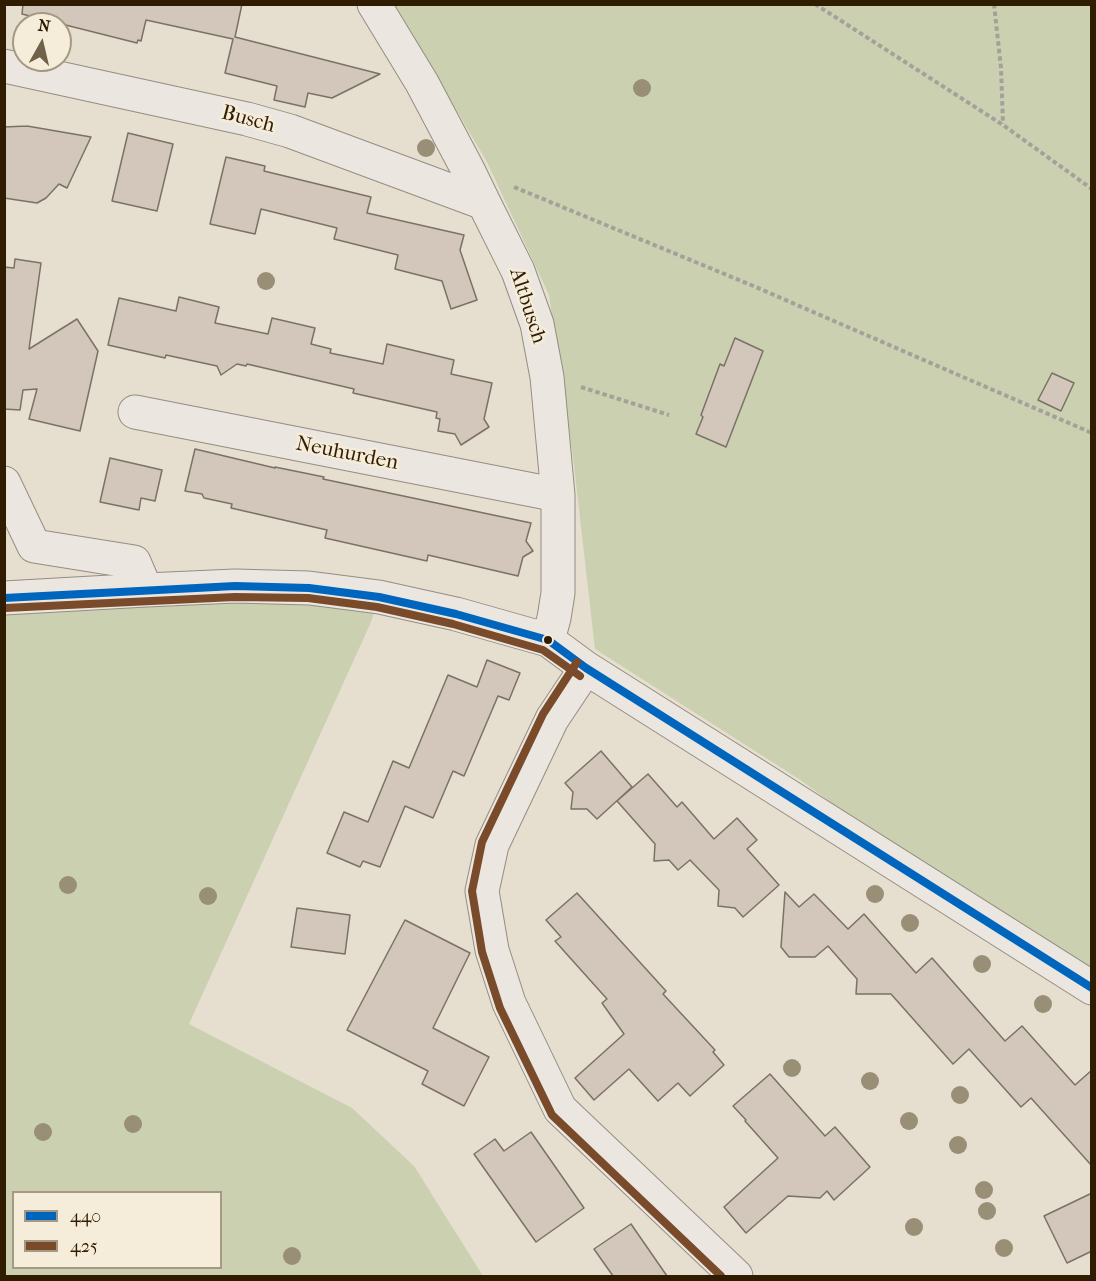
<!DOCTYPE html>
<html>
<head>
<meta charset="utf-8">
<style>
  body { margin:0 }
  #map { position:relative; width:1096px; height:1281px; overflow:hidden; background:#e6decf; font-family:"IM FELL French Canon",serif }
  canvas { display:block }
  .frame { position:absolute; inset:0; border:6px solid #301d01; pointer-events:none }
  .legend { position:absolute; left:12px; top:1191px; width:210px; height:78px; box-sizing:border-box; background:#f5ecda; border:2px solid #a69983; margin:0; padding:8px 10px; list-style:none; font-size:18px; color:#301d01 }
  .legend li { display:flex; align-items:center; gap:12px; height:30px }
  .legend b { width:30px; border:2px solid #a69983 }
  .north { position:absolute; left:12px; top:12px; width:60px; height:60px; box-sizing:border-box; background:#f5ecda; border:2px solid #a69983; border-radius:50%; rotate:8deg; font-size:16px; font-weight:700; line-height:24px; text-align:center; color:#301d01 }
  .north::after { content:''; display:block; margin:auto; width:21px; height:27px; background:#706149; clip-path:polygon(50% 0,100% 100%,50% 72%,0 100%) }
</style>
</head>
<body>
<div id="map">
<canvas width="1096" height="1281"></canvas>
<div class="frame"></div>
<ul class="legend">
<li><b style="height:8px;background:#0065bd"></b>440</li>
<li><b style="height:8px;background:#7a4b2a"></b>425</li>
</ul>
<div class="north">N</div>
</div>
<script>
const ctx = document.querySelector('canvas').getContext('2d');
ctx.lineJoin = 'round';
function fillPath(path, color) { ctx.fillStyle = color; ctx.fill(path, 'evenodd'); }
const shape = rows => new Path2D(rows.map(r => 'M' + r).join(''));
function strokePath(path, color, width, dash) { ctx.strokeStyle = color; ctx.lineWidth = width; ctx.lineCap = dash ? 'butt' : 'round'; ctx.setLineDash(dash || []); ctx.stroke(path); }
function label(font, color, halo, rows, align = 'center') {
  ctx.font = font + ' "IM FELL French Canon",serif'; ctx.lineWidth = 5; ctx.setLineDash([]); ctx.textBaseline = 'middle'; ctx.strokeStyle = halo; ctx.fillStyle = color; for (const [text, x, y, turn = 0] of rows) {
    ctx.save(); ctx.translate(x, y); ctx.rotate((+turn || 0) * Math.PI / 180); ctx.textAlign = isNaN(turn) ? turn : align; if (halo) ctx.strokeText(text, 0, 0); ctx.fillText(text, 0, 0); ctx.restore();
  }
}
fillPath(shape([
  [394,5,1091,5,1091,988,1020,944,802,781,595,649,573,457,549,295,487,162],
  [379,597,371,622,189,1024,352,1108,414,1166,483,1276,5,1276,5,598],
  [14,1192,220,1192,220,1268,14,1268]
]), '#cbd0b1');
const building = shape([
  [23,4,242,4,235,37,380,74,332,98,308,93,305,107,274,100,277,86,225,73,233,39,146,20,141,41,138,40,137,43,22,14,23,4],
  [27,126,91,137,67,188,59,184,46,198,37,203,4,198,4,127,27,126],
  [128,133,173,144,157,211,112,201,128,133],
  [226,157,265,166,264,171,371,197,367,213,464,235,460,250,477,300,451,309,442,281,395,269,398,255,334,239,337,228,261,209,255,234,210,224,226,157],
  [15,259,41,263,29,349,77,319,98,351,80,431,29,419,37,389,23,390,20,410,4,409,4,267,14,268,15,259],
  [179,297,219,307,215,323,268,334,272,318,315,328,311,344,331,349,330,353,383,364,387,344,454,360,451,374,492,383,484,419,489,427,461,445,455,434,438,431,440,419,436,418,437,412,353,393,354,389,247,364,246,366,237,364,221,375,217,366,166,355,165,358,108,345,119,298,176,311,179,297],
  [735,338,763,351,726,447,696,434,703,417,701,415,720,364,724,366,735,338],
  [1052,373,1074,383,1061,411,1038,400,1052,373],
  [195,449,275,468,275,467,324,477,323,479,531,523,526,541,533,551,523,557,518,576,428,555,427,561,325,538,327,530,231,508,232,504,204,498,202,494,185,491,195,449],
  [110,458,162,470,155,501,141,498,139,510,100,502,110,458],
  [487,660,520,673,509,700,498,696,464,776,453,771,433,818,405,806,380,867,363,861,360,867,327,853,344,812,368,822,393,761,409,768,448,675,477,687,487,660],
  [601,751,632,787,597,819,587,809,571,809,573,792,565,783,601,751],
  [648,774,677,807,682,802,714,839,737,818,757,840,747,849,779,885,743,917,735,908,718,906,719,890,690,860,678,870,669,860,654,861,655,844,617,801,648,774],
  [785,892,799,907,814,894,848,929,864,914,916,973,932,958,1005,1041,1022,1026,1075,1085,1092,1070,1092,1166,1031,1098,1021,1107,969,1049,953,1064,891,994,856,994,857,979,828,946,815,957,789,957,781,947,785,892],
  [577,893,666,991,663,994,715,1050,713,1052,724,1065,690,1096,678,1083,658,1101,629,1069,594,1100,575,1078,624,1034,602,1003,607,999,555,941,561,937,546,920,577,893],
  [297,908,350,915,345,954,291,947,297,908],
  [405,920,470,953,433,1028,489,1057,464,1106,422,1084,428,1071,347,1030,405,920],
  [770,1074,825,1136,835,1127,870,1167,834,1200,827,1191,820,1198,788,1196,746,1233,724,1207,778,1158,745,1121,746,1120,733,1106,770,1074],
  [531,1132,584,1208,536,1242,474,1154,495,1139,504,1151,531,1132],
  [1092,1193,1092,1251,1067,1263,1044,1216,1092,1193],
  [631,1224,667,1276,613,1276,594,1249,631,1224]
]);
fillPath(building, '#d3c6ba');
strokePath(building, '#7a7266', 1.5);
const minor = shape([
  [374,4,422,83,468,170,484,203,518,271,537,324,547,377,558,495,558,593,554,618,548,640],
  [4,66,247,119,290,131,484,203],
  [135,412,558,495],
  [4,483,34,546,134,562,146,590],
  [4,598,146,590,235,586,309,588,379,597,456,614,548,640,586,668,1092,988],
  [586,668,552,719,492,845,482,891,492,950,509,1003,560,1109,736,1276]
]);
strokePath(minor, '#948d81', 35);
strokePath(shape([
  [815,4,1003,125,1092,189],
  [994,4,1001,68,1003,124],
  [514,187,751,285,1092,433],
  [581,387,669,415]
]), '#a6a198', 4, [4.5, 3]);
strokePath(minor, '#ebe7e0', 33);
strokePath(shape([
  [4,598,235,586,309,588,379,597,456,614,548,640,586,668,1092,988]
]), '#0065bd', 8);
strokePath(shape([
  [5,608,235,597,308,598,377,607,453,624,543,650,580,676],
  [577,662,543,714,482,842,472,891,482,952,500,1008,552,1115,721,1276]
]), '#7a4b2a', 8);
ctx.fillStyle = '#988f76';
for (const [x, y] of [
  [642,88],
  [426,148],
  [266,281],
  [68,885],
  [875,894],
  [208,896],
  [910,923],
  [982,964],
  [1043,1004],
  [792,1068],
  [870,1081],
  [960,1095],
  [909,1121],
  [133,1124],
  [43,1132],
  [958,1145],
  [984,1190],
  [987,1211],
  [914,1227],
  [1004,1248],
  [292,1256]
]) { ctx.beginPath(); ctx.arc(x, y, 9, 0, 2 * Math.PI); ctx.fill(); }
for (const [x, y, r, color] of [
  [548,640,5,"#301d01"]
]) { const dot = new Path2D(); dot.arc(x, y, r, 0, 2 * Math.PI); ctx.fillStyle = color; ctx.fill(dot); strokePath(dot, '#f5ecda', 2); }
label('21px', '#301d01', '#f5ecda', [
  ["Busch",248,120,15],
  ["Altbusch",527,306,72],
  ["Neuhurden",347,454,11]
]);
</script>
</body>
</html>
